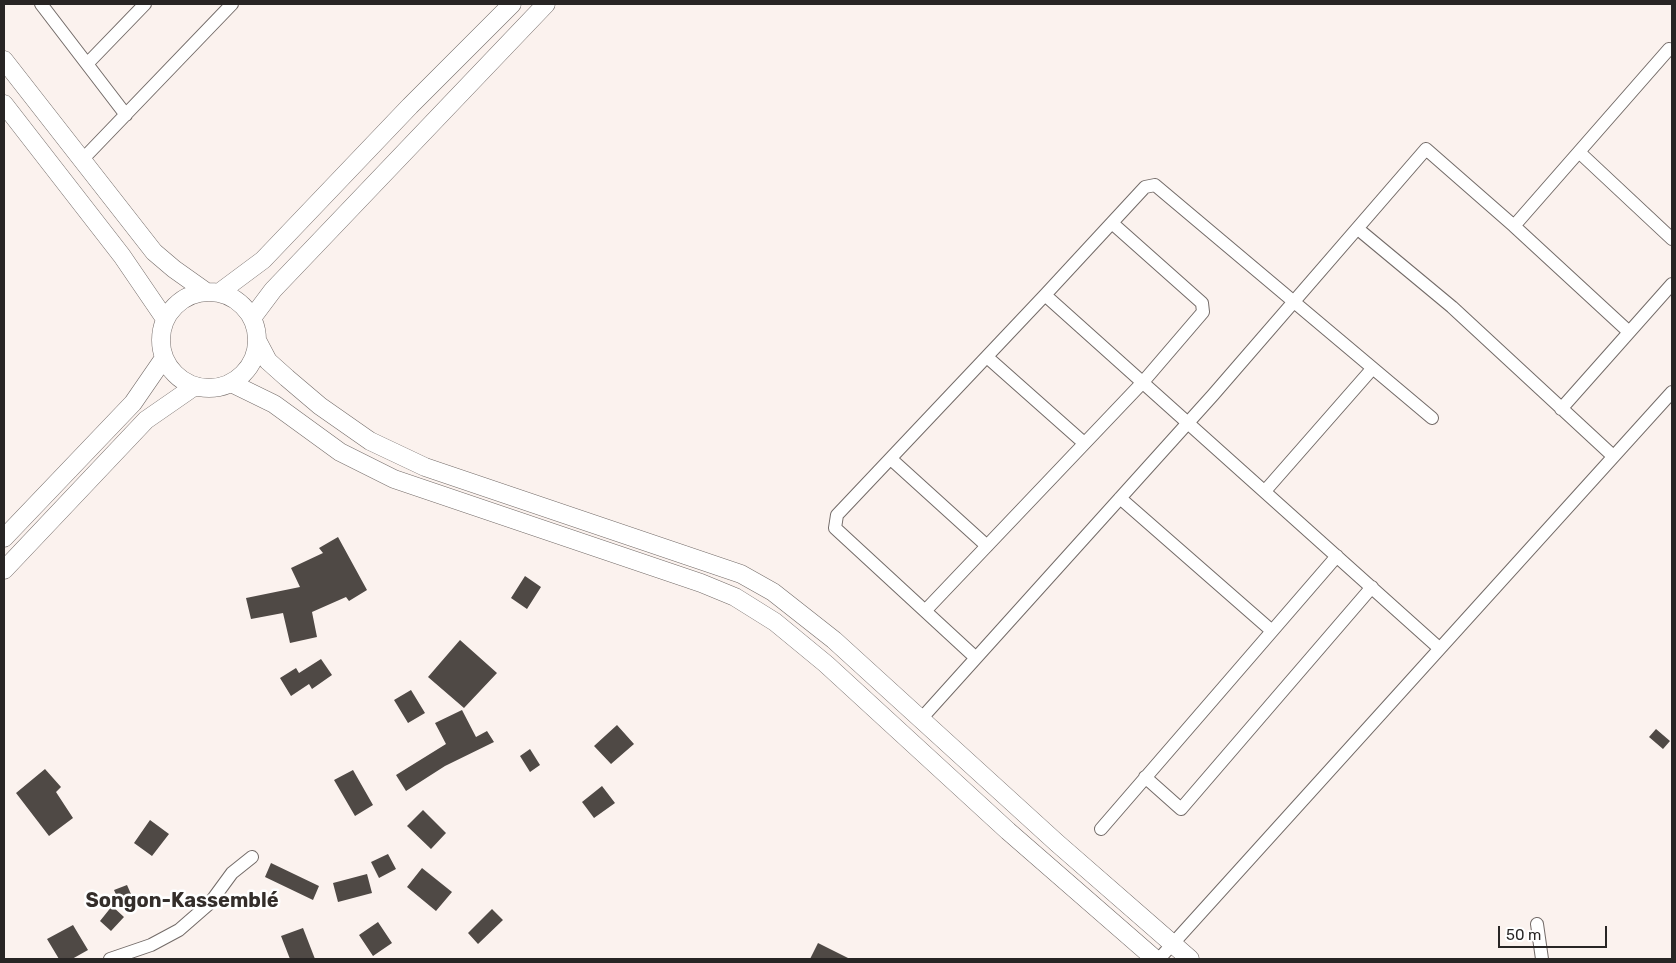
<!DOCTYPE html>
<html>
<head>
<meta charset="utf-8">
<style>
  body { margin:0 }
  #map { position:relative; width:1676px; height:963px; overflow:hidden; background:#fbf2ee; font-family:Rubik,sans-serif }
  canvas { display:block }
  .frame { position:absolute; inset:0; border:5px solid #282524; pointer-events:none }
  .scale { position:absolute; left:1498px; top:926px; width:109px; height:22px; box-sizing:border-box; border:2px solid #282524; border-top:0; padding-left:6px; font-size:15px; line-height:18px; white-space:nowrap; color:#282524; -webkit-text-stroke:4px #fff; paint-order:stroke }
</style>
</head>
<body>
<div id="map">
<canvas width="1676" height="963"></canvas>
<div class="frame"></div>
<div class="scale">50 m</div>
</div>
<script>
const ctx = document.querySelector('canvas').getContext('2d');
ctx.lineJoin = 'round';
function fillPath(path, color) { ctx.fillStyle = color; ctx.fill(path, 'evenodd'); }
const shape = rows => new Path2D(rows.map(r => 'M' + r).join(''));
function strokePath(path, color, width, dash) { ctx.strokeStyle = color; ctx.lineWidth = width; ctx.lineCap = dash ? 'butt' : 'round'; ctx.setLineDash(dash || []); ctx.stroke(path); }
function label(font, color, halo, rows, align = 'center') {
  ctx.font = font + ' Rubik,sans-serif'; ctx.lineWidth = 5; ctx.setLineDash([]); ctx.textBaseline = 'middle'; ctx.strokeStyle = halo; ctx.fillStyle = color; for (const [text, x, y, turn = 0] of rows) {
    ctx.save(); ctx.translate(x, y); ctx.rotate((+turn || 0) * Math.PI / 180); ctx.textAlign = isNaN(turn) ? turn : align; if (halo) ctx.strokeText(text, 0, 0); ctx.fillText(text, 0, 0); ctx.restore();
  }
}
fillPath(shape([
  [338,537,367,590,349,601,346,597,312,612,317,637,290,643,283,613,251,619,246,598,300,587,291,568,323,553,319,548],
  [525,576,541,587,527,609,511,598],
  [460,640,497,673,464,708,428,677],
  [321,659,332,675,312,689,309,684,291,696,280,678,296,668,299,673],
  [411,690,425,713,408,723,394,700],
  [462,710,476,737,487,731,494,742,445,766,406,791,396,775,446,744,435,723],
  [617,725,634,744,611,764,594,746],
  [1656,729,1670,741,1663,749,1649,737],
  [530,749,540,765,530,772,520,756],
  [45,769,61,787,56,792,73,818,49,836,16,793],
  [353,770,373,805,355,816,334,780],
  [602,786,615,803,594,818,582,802],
  [423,810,446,833,431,849,407,826],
  [150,820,169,834,152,856,134,843],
  [388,854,396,869,379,878,371,862],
  [271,863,319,886,313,900,265,877],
  [422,868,452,892,436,911,407,887],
  [367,874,372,893,338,902,333,883],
  [127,885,134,901,121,906,114,890],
  [112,906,124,917,111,931,100,921],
  [492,909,503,920,478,944,468,933],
  [378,922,392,943,373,956,359,935],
  [73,925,88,950,72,959,59,959,47,939],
  [303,928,315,959,290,959,281,936],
  [818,943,850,959,810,959]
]), '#4f4945');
const street = shape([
  [41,4,126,115],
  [87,64,145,4],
  [1579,152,1672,239],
  [82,160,232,4],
  [1514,226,1669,49],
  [1358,229,1452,307,1613,456],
  [1045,295,1439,648],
  [987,357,1084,443],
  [1561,409,1672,284],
  [891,459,987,546],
  [1265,491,1372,369],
  [1120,498,1272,631],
  [925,611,1143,382,1203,312,1202,303,1112,223],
  [976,658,835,528,837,515,1045,295,1145,187,1155,185,1432,418],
  [921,719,1213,395,1426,149,1514,226,1629,332],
  [1145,777,1181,809,1372,587],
  [1101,829,1337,556],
  [1537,924,1542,959],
  [110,959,151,945,179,930,210,903,232,873,252,857],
  [1159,959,1672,392]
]);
const secondary = shape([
  [4,60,154,252,174,269,205,291],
  [4,104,122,256,165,319],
  '161 340a48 48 0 1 1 96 0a48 48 0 1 1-96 0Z',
  [220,292,263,260,410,106,512,4],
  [252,318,273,290,546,4],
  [258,342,268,361,287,378,320,406,370,441,425,467,741,574,773,592,834,640,1057,843,1190,959],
  [231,383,274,404,340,452,394,479,701,583,735,597,775,622,826,664,1008,831,1155,959],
  [4,538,133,403,164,358],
  [4,570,146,420,195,386]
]);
strokePath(street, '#736b68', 14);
strokePath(secondary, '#736b68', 19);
strokePath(street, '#fff', 12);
strokePath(secondary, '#fff', 18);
label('bold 20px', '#342e2b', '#fff', [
  ["Songon-Kassemblé",182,901]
]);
</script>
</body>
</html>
